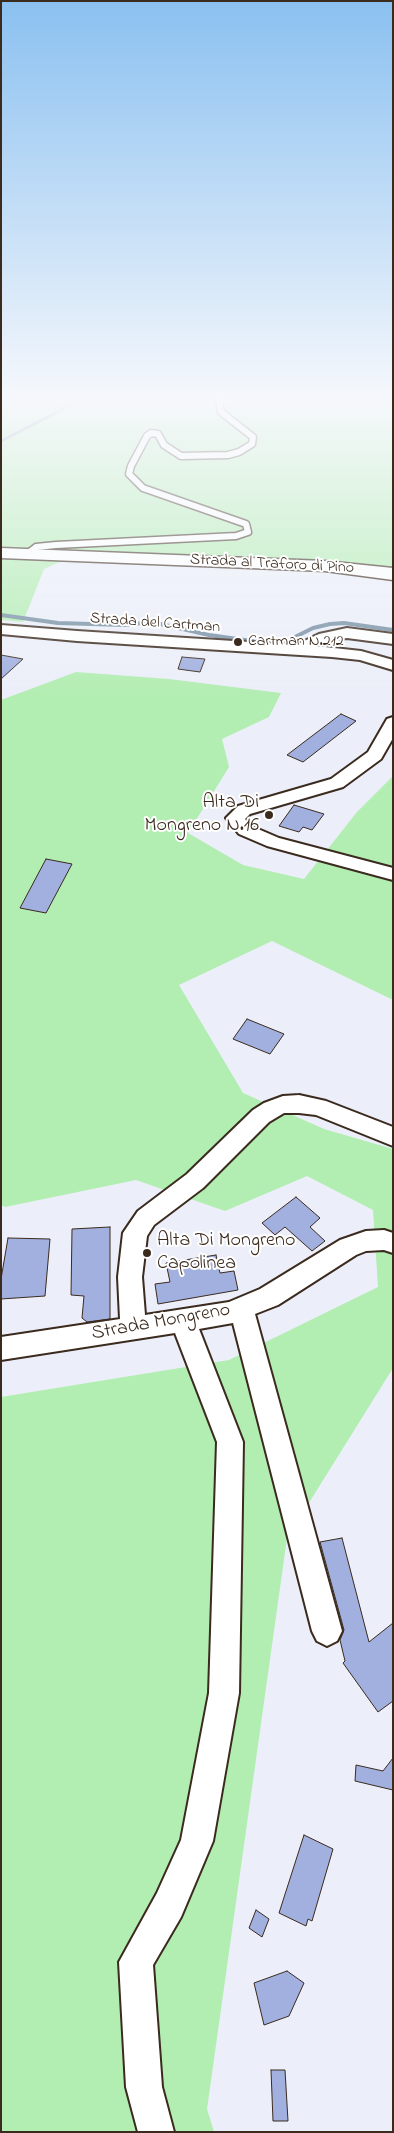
<!DOCTYPE html>
<html>
<head>
<meta charset="utf-8">
<style>
  body { margin:0 }
  #map { position:relative; width:394px; height:2133px; overflow:hidden; background:#eceff9; font-family:"Indie Flower",sans-serif }
  canvas { display:block }
  .frame { position:absolute; inset:0; border:2px solid #3b2a1e; pointer-events:none }
</style>
</head>
<body>
<div id="map">
<canvas width="394" height="2133"></canvas>
<div class="frame"></div>
</div>
<script>
const ctx = document.querySelector('canvas').getContext('2d');
ctx.lineJoin = 'round';
function fillPath(path, color) { ctx.fillStyle = color; ctx.fill(path, 'evenodd'); }
const shape = rows => new Path2D(rows.map(r => 'M' + r).join(''));
function strokePath(path, color, width, dash) { ctx.strokeStyle = color; ctx.lineWidth = width; ctx.lineCap = dash ? 'butt' : 'round'; ctx.setLineDash(dash || []); ctx.stroke(path); }
function label(font, color, halo, rows, align = 'center') {
  ctx.font = font + ' "Indie Flower",sans-serif'; ctx.lineWidth = 4; ctx.setLineDash([]); ctx.textBaseline = 'middle'; ctx.strokeStyle = halo; ctx.fillStyle = color; for (const [text, x, y, turn = 0] of rows) {
    ctx.save(); ctx.translate(x, y); ctx.rotate((+turn || 0) * Math.PI / 180); ctx.textAlign = isNaN(turn) ? turn : align; if (halo) ctx.strokeText(text, 0, 0); ctx.fillText(text, 0, 0); ctx.restore();
  }
}
fillPath(shape([
  [1,401,393,401,393,572,78,554,44,569,23,622,1,620],
  [76,672,169,679,281,693,269,717,222,739,229,767,188,833,243,865,304,879,357,812,393,776,393,1000,272,941,179,985,243,1093,324,1129,393,1149,393,1368,287,1538,207,2109,214,2132,1,2132,1,1397,229,1360,378,1287,373,1210,307,1176,225,1211,136,1180,5,1207,1,1205,1,700]
]), '#b2edb1');
strokePath(shape([
  [1,441,79,401]
]), '#768fa3', 3);
strokePath(shape([
  [1,615,58,623,124,625,152,622,209,635,273,644,287,641,313,628,330,624,344,623,393,630]
]), '#768fa3', 4);
const building = shape([
  [1,655,23,659,1,679,1,655],
  [182,657,205,659,200,672,178,669,182,657],
  [341,714,356,721,303,762,287,755,341,714],
  [294,805,324,814,312,830,303,827,299,832,279,826,294,805],
  [46,859,72,864,46,913,20,908,46,859],
  [247,1019,284,1034,270,1054,233,1039,247,1019],
  [296,1197,320,1218,310,1227,325,1241,312,1251,285,1227,275,1235,262,1223,296,1197],
  [110,1227,110,1319,87,1322,82,1318,84,1296,71,1295,72,1229,110,1227],
  [8,1238,50,1239,45,1296,1,1299,1,1279,8,1238],
  [216,1255,220,1273,234,1271,238,1290,158,1304,155,1284,170,1282,166,1263,216,1255],
  [342,1538,369,1642,393,1623,393,1701,378,1712,343,1663,345,1661,340,1640,344,1630,320,1542,342,1538],
  [393,1758,393,1790,355,1781,356,1765,383,1771,393,1758],
  [304,1835,333,1849,312,1921,308,1919,306,1926,279,1913,304,1835],
  [256,1910,269,1919,262,1937,249,1928,256,1910],
  [287,1971,304,1983,289,2016,264,2025,254,1983,287,1971],
  [271,2070,285,2070,288,2121,273,2121,271,2070]
]);
fillPath(building, '#a1b0df');
strokePath(building, '#3b2a1e', 1);
const lane = shape([
  [27,554,36,547,56,545,236,536,248,532,246,524,143,488,129,474,131,466,147,436,151,433,158,434,164,445,181,456,228,455,239,452,252,444,253,437,221,412,219,401]
]);
const street = shape([
  [1,625,77,631,296,645,319,634,347,628,393,634,393,644,347,638,328,641,316,646,361,651,393,660,393,670,360,660,332,657,77,641,1,634,1,625],
  [393,717,393,738,381,759,343,787,250,814,245,819,251,826,279,838,393,868,393,880,267,846,239,834,226,818,238,806,331,779,368,752,387,719,393,717],
  [299,1095,326,1101,393,1127,393,1146,316,1115,299,1113,284,1113,269,1122,203,1188,154,1225,147,1236,142,1277,145,1315,229,1302,260,1289,340,1240,366,1231,384,1230,393,1233,393,1253,384,1250,366,1251,356,1255,278,1305,255,1314,342,1631,337,1641,327,1646,317,1641,312,1631,233,1323,199,1329,243,1442,239,1693,213,1841,181,1917,153,1965,162,2087,174,2132,138,2132,126,2087,119,1962,157,1893,181,1840,209,1693,217,1442,175,1333,1,1360,1,1337,120,1319,118,1277,123,1233,138,1211,187,1174,253,1110,264,1103,283,1096,299,1095]
]);
const primary = shape([
  [1,548,325,561,393,568,393,580,325,571,1,558,1,548]
]);
strokePath(lane, '#3b2a1e', 9);
strokePath(street, '#3b2a1e', 4);
strokePath(primary, '#3b2a1e', 3);
strokePath(lane, '#fff', 6);
fillPath(street, '#fff');
fillPath(primary, '#fff');
const sky = ctx.createLinearGradient(0, 0, 0, 700);
sky.addColorStop(0, '#8ac0f0');
sky.addColorStop(0.57, '#f6f8fc');
sky.addColorStop(1, '#f6f8fc00');
ctx.fillStyle = sky;
ctx.fillRect(0, 0, 394, 700);
for (const [x, y, r, color] of [
  [238,642,5,"#3b2a1e"],
  [269,815,5,"#3b2a1e"],
  [147,1253,5,"#3b2a1e"]
]) { const dot = new Path2D(); dot.arc(x, y, r, 0, 2 * Math.PI); ctx.fillStyle = color; ctx.fill(dot); strokePath(dot, '#fff', 2); }
label('16px', '#3b2a1e', '#fff', [
  ["Strada al Traforo di Pino",272,565,3],
  ["Strada del Cartman",155,624,4]
]);
label('16px', '#3b2a1e', '#fff', [
  ["Cartman N.212",248,642]
], 'left');
label('20px', '#3b2a1e', '#fff', [
  ["Alta Di",259,804],
  ["Mongreno N.16",259,827],
  ["Alta Di Mongreno",157,1242,"left"],
  ["Capolinea",157,1265,"left"]
], 'right');
label('20px', '#3b2a1e', '#fff', [
  ["Strada Mongreno",161,1323,-10]
]);
</script>
</body>
</html>
